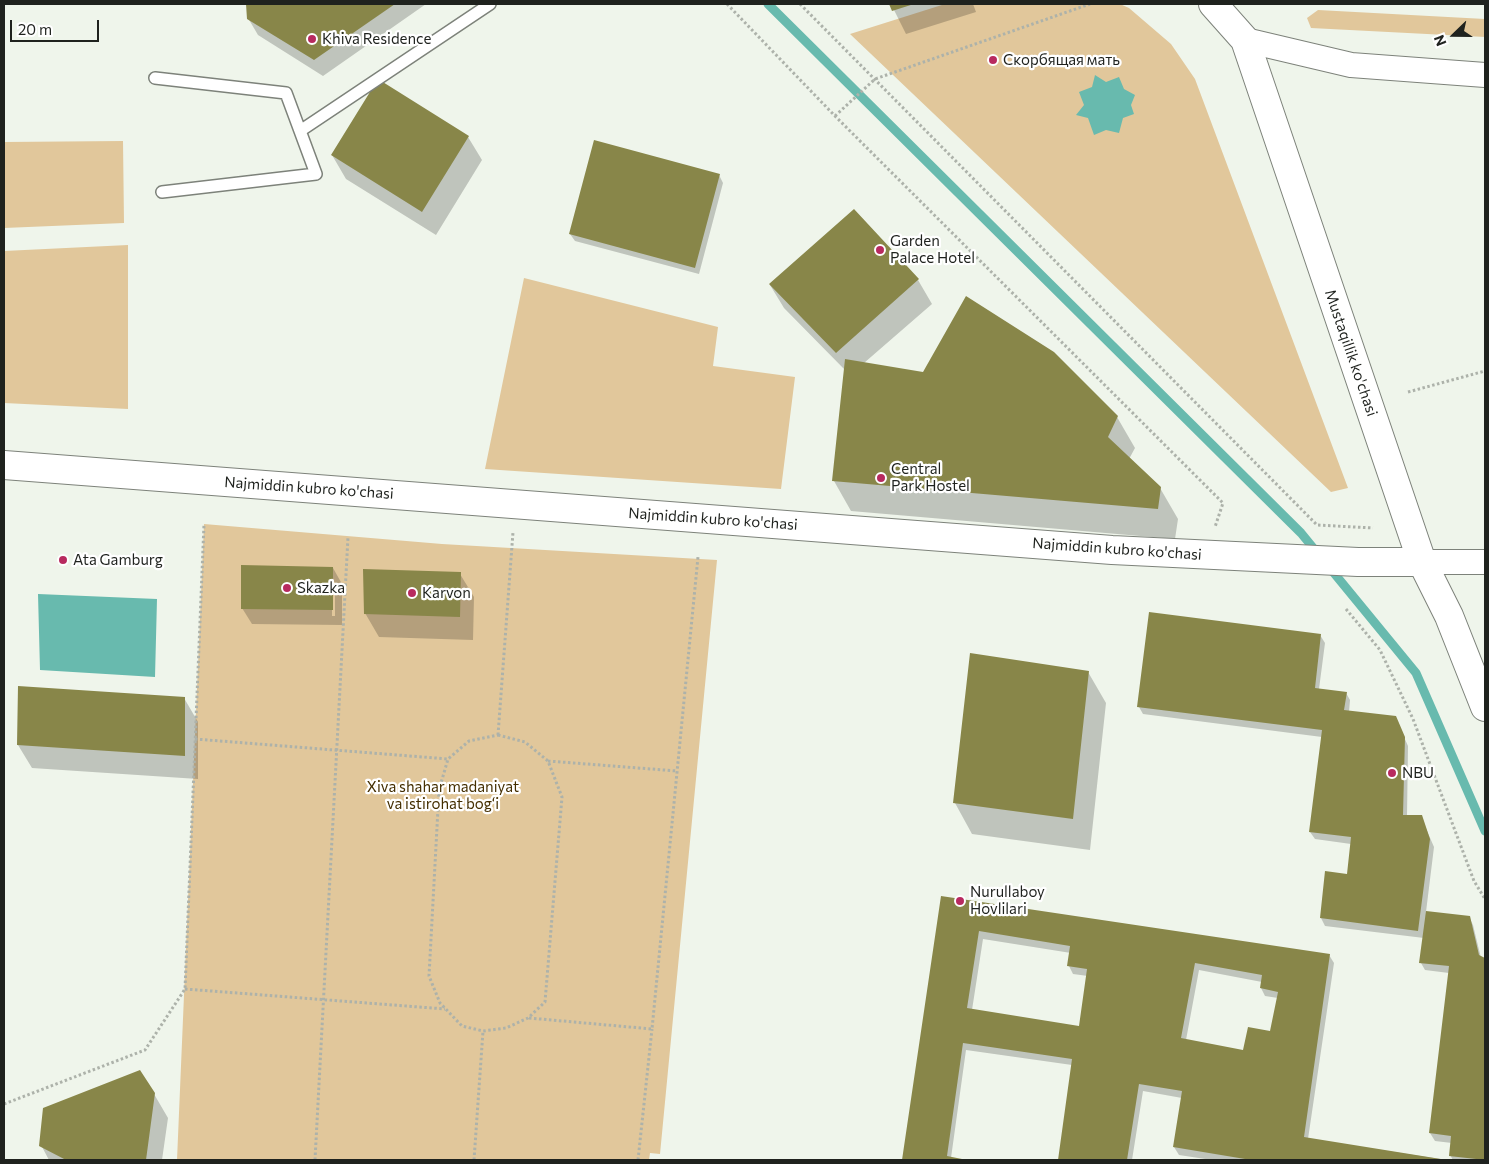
<!DOCTYPE html>
<html>
<head>
<meta charset="utf-8">
<style>
  body { margin:0 }
  #map { position:relative; width:1489px; height:1164px; overflow:hidden; background:#eff5eb; font-family:Commissioner,sans-serif }
  canvas { display:block }
  .frame { position:absolute; inset:0; border:5px solid #1f221e; pointer-events:none }
  .north { position:absolute; left:1429px; top:10px; width:50px; height:50px; -webkit-text-stroke:4px #fff; paint-order:stroke; rotate:248deg; font-size:14px; font-weight:700; line-height:20px; text-align:center; color:#1f221e }
  .north::after { content:''; display:block; margin:auto; width:18px; height:22px; background:#1f221e; clip-path:polygon(50% 0,100% 100%,50% 72%,0 100%) }
  .scale { position:absolute; left:10px; top:20px; width:89px; height:22px; box-sizing:border-box; border:2px solid #1f221e; border-top:0; padding-left:6px; font-size:15px; line-height:18px; white-space:nowrap; color:#1f221e; -webkit-text-stroke:4px #fff; paint-order:stroke }
</style>
</head>
<body>
<div id="map">
<canvas width="1489" height="1164"></canvas>
<div class="frame"></div>
<div class="north">N</div>
<div class="scale">20 m</div>
</div>
<script>
const ctx = document.querySelector('canvas').getContext('2d');
ctx.lineJoin = 'round';
function fillPath(path, color) { ctx.fillStyle = color; ctx.fill(path, 'evenodd'); }
const shape = rows => new Path2D(rows.map(r => 'M' + r).join(''));
function strokePath(path, color, width, dash) { ctx.strokeStyle = color; ctx.lineWidth = width; ctx.lineCap = dash ? 'butt' : 'round'; ctx.setLineDash(dash || []); ctx.stroke(path); }
function label(font, color, halo, rows, align = 'center') {
  ctx.font = font + ' Commissioner,sans-serif'; ctx.lineWidth = 4.5; ctx.setLineDash([]); ctx.textBaseline = 'middle'; ctx.strokeStyle = halo; ctx.fillStyle = color; for (const [text, x, y, turn = 0] of rows) {
    ctx.save(); ctx.translate(x, y); ctx.rotate((+turn || 0) * Math.PI / 180); ctx.textAlign = isNaN(turn) ? turn : align; if (halo) ctx.strokeText(text, 0, 0); ctx.fillText(text, 0, 0); ctx.restore();
  }
}
fillPath(shape([
  [945,4,1120,4,1129,8,1171,44,1195,79,1348,488,1331,492,850,34],
  [1318,10,1485,19,1485,37,1311,28,1307,18],
  [123,141,124,223,4,228,4,142],
  [128,245,128,409,4,403,4,251],
  [524,278,718,327,713,366,795,377,781,489,485,469],
  [204,524,442,544,717,560,660,1154,650,1153,649,1160,177,1160]
]), '#e1c79b');
fillPath(shape([
  [1095,75,1106,82,1119,77,1124,89,1135,95,1131,105,1134,114,1123,118,1119,133,1106,130,1094,135,1088,118,1076,115,1084,105,1079,92,1092,87],
  [38,594,157,599,155,677,40,670]
]), '#68baae');
fillPath(shape([
  [247,4,426,4,323,76,258,35,248,18],
  [891,4,973,4,976,12,906,34],
  [468,137,482,160,436,235,346,179,332,155],
  [719,175,723,183,699,274,575,241,570,234],
  [854,210,918,280,932,304,864,363,924,373,1117,417,1135,448,1129,459,1160,488,1178,519,1175,539,851,511,834,481,845,370,784,308,770,285],
  [333,568,342,584,342,625,252,624,242,608],
  [332,582,335,582,335,616,332,616],
  [460,574,474,597,473,640,379,637,365,613],
  [1320,635,1325,643,1319,689,1346,693,1350,700,1349,712,1395,717,1408,746,1407,816,1421,817,1434,847,1426,912,1469,917,1473,925,1481,958,1485,959,1485,1160,1453,1160,1450,1155,1452,1143,1435,1141,1430,1133,1449,973,1425,970,1421,963,1424,938,1325,926,1321,918,1348,875,1351,844,1315,839,1310,832,1322,737,1143,714,1139,707],
  [1088,672,1106,703,1090,850,972,834,955,803],
  [184,698,198,722,198,779,32,768,18,745],
  [942,898,1329,955,1334,963,1308,1139,1447,1160,1212,1160,1179,1155,1174,1147,1182,1098,1143,1091,1132,1160,1059,1160,1072,1065,966,1050,951,1158,966,1160,904,1160],
  [983,939,1071,953,1069,966,1073,974,1088,976,1080,1027,972,1010],
  [1199,970,1262,982,1261,988,1265,996,1278,998,1271,1032,1244,1051,1186,1040],
  [154,1094,168,1118,162,1160,49,1160,41,1145]
]), '#0003');
strokePath(shape([
  [768,4,1301,533,1319,555],
  [1329,567,1416,673,1485,831]
]), '#68baae', 9);
fillPath(shape([
  [246,4,395,4,314,60,247,19],
  [889,4,914,4,892,11],
  [378,79,469,136,422,212,331,155],
  [594,140,720,174,695,268,569,234],
  [854,209,919,279,836,353,769,284],
  [966,296,1054,352,1118,416,1108,437,1161,487,1158,509,832,481,845,359,923,372],
  [241,565,333,567,333,610,241,609],
  [363,569,461,572,460,617,364,614],
  [1149,612,1321,634,1315,688,1347,692,1344,710,1396,716,1405,737,1403,815,1422,815,1430,839,1418,931,1320,918,1325,871,1347,874,1351,837,1309,832,1322,730,1137,707],
  [970,653,1089,671,1073,819,953,803],
  [18,686,185,697,185,756,17,745],
  [941,896,1330,954,1304,1137,1447,1160,1251,1160,1173,1147,1182,1091,1139,1084,1127,1160,1058,1160,1072,1059,963,1043,947,1156,967,1160,902,1160],
  [979,931,1070,946,1067,966,1087,969,1079,1026,967,1008],
  [1195,963,1262,975,1260,988,1278,992,1270,1031,1248,1027,1243,1050,1181,1038],
  [1426,911,1470,916,1479,955,1485,958,1485,1160,1449,1156,1451,1136,1429,1133,1449,966,1419,963],
  [140,1070,155,1093,146,1160,66,1160,39,1146,43,1108]
]), '#888649');
const service = shape([
  [155,78,286,93,316,174,162,192],
  [300,131,490,4]
]);
const minor = shape([
  [1245,40,1351,65,1485,75],
  [1422,562,1485,562]
]);
const secondary = shape([
  [1213,4,1245,40,1422,562,1449,616,1485,707],
  [4,465,1112,550,1358,562,1422,562]
]);
strokePath(service, '#7d827a', 14);
strokePath(minor, '#7d827a', 26);
strokePath(secondary, '#7d827a', 30);
strokePath(shape([
  [727,4,835,116,1223,503,1215,527],
  [800,4,1317,525,1373,528],
  [835,116,875,79,1090,4],
  [1408,392,1485,371],
  [1346,609,1380,650,1413,719,1474,881,1485,899],
  [498,735,525,742,548,761,562,797,545,1002,528,1018,506,1028,483,1031,462,1026,440,1003,429,976,439,790,448,759,469,741,498,735],
  [498,735,513,532],
  [195,739,448,759],
  [548,761,677,771],
  [185,989,445,1009],
  [529,1018,652,1029,698,557],
  [4,1104,145,1050,185,989,204,524],
  [315,1160,348,537],
  [474,1160,483,1031],
  [638,1160,652,1029]
]), '#adb2aa', 3, [2.5, 2.5]);
strokePath(service, '#fff', 11);
strokePath(minor, '#fff', 24);
strokePath(secondary, '#fff', 28);
for (const [x, y, r, color] of [
  [312,39,5,"#b82a5f"],
  [993,60,5,"#b82a5f"],
  [880,250,5,"#b82a5f"],
  [881,478,5,"#b82a5f"],
  [63,560,5,"#b82a5f"],
  [287,588,5,"#b82a5f"],
  [412,593,5,"#b82a5f"],
  [1392,773,5,"#b82a5f"],
  [960,901,5,"#b82a5f"]
]) { const dot = new Path2D(); dot.arc(x, y, r, 0, 2 * Math.PI); ctx.fillStyle = color; ctx.fill(dot); strokePath(dot, '#fff', 2); }
label('15px', '#1f221e', '#fff', [
  ["Khiva Residence",322,39],
  ["Скорбящая мать",1003,60],
  ["Garden",890,241],
  ["Palace Hotel",890,258],
  ["Central",891,469],
  ["Park Hostel",891,486],
  ["Ata Gamburg",73,560],
  ["Skazka",297,588],
  ["Karvon",422,593],
  ["NBU",1402,773],
  ["Nurullaboy",970,892],
  ["Hovlilari",970,909]
], 'left');
label('15px', '#1f221e', '#fff', [
  ["Mustaqillik ko'chasi",1351,353,71],
  ["Najmiddin kubro ko'chasi",309,488,4],
  ["Najmiddin kubro ko'chasi",713,519,4],
  ["Najmiddin kubro ko'chasi",1117,549,4]
]);
label('15px', '#442e00', '#fff', [
  ["Xiva shahar madaniyat",443,787],
  ["va istirohat bogʻi",443,804]
]);
</script>
</body>
</html>
